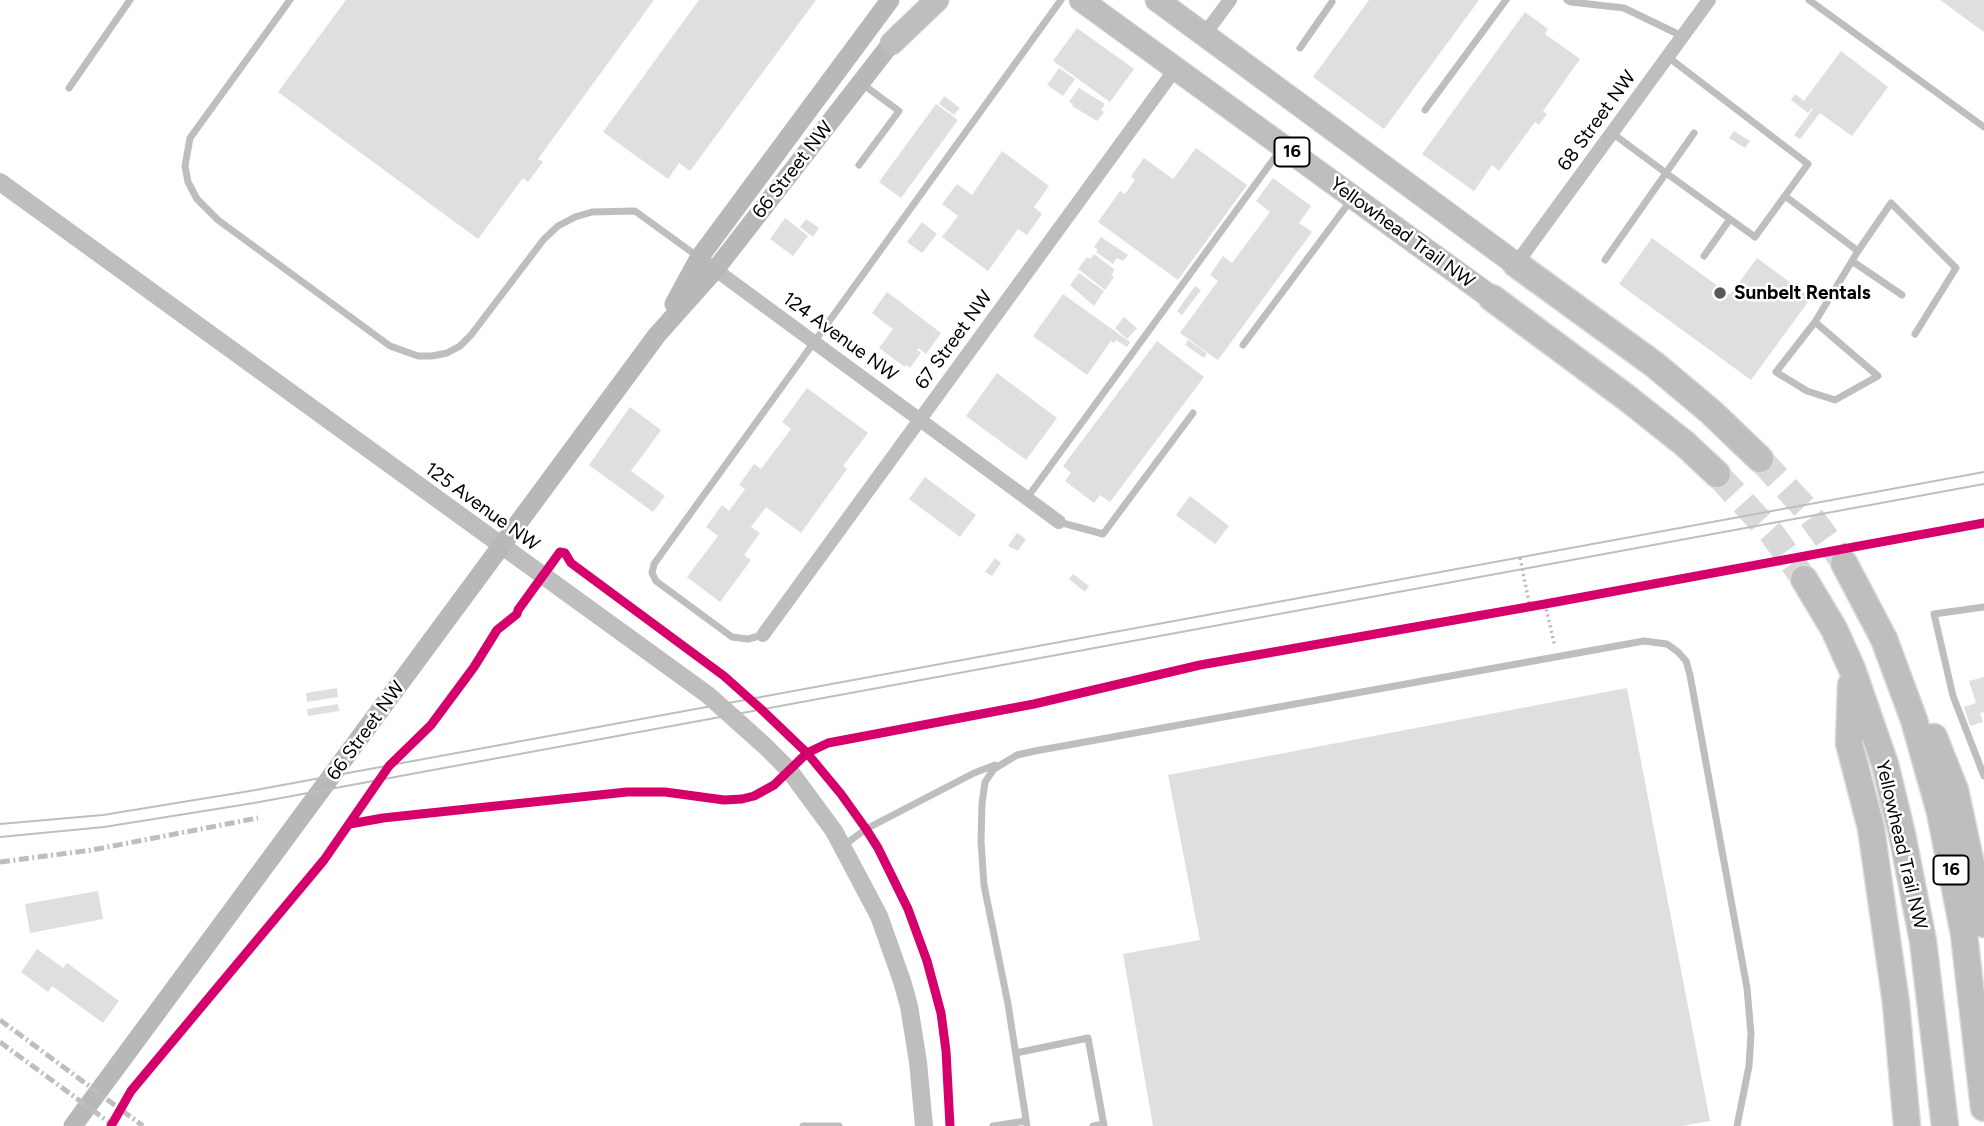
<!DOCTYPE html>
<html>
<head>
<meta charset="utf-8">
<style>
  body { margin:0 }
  canvas { display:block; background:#fff }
</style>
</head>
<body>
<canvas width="1984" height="1126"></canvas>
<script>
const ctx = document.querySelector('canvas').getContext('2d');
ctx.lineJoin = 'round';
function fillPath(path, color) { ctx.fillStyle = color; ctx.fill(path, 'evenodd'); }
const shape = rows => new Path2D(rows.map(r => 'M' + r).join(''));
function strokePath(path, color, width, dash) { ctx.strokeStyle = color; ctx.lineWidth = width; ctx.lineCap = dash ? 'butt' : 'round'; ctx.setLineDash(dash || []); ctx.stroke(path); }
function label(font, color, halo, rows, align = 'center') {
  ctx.font = font + ' Figtree,sans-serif'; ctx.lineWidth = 5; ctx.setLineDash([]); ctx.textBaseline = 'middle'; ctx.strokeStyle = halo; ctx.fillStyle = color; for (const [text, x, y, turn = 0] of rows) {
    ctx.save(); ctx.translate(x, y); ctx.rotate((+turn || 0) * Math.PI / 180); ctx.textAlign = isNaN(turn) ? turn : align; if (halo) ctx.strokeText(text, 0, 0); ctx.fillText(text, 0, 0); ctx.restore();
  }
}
fillPath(shape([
  [346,0,654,0,538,159,543,162,528,182,523,178,478,239,278,92],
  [699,0,816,0,690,171,679,163,668,179,603,132],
  [1369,0,1479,0,1384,129,1313,77],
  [1940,0,1984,0,1984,32],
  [1525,12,1548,29,1545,34,1580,59,1543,111,1547,114,1539,125,1535,122,1499,171,1492,165,1474,191,1422,154],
  [1077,28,1134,69,1110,102,1053,61],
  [1841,51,1888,87,1852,136,1820,113,1800,139,1794,135,1813,109,1812,108,1808,113,1791,100,1795,94,1804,101],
  [1059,68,1075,79,1063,96,1047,85],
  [1079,88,1105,104,1101,110,1104,112,1097,121,1072,106,1073,104,1069,102],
  [944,96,960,108,954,115,939,104],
  [936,104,958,120,901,198,879,182],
  [1734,131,1750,141,1745,148,1729,138],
  [1196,148,1247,185,1178,280,1098,222,1120,191,1125,194,1135,180,1131,176,1144,158,1173,179],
  [1002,151,1049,186,1034,207,1042,214,1027,235,1018,229,988,271,942,237,958,216,942,204,957,184,972,195],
  [1273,178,1311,206,1299,223,1312,232,1218,360,1180,333,1218,281,1210,275,1223,256,1232,263,1270,212,1256,201],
  [785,218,808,236,793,256,770,239],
  [806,219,819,228,813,237,800,227],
  [922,222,937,234,922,253,907,242],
  [1101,237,1128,255,1123,261,1117,258,1113,264,1096,252,1098,250,1094,247],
  [1652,238,1730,295,1757,258,1811,298,1751,380,1619,284],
  [1094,254,1115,270,1111,275,1114,277,1105,290,1078,269,1087,257,1090,259],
  [1079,273,1104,291,1094,306,1070,285],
  [1195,286,1201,290,1182,315,1177,311],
  [887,292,941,333,926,354,918,348,917,350,921,353,910,368,906,365,905,367,879,348,893,329,872,313],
  [1063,294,1130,342,1127,347,1116,340,1114,343,1111,341,1087,375,1033,336],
  [1124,317,1137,328,1127,339,1115,328],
  [1188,340,1207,353,1204,358,1185,345],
  [1157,341,1204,377,1110,502,1100,495,1094,503,1065,481,1071,473,1063,466],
  [997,373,1057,418,1026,460,966,416],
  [807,388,868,433,843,466,847,469,801,533,766,507,751,527,760,533,744,555,751,560,720,602,687,577,718,536,706,527,722,505,729,511,745,489,739,485,754,464,761,469,791,429,782,422],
  [630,407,661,430,631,471,665,496,653,512,589,465],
  [925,477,976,515,960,537,909,499],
  [1190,496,1229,526,1215,544,1176,515],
  [1017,533,1026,539,1018,551,1008,546],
  [995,558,1001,563,992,576,985,572],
  [1073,574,1089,586,1085,592,1069,579],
  [1984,677,1984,712,1980,713,1983,722,1970,726,1964,707,1976,703,1969,681],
  [337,688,338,697,307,702,306,693],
  [1627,688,1710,1121,1682,1126,1153,1126,1123,954,1200,940,1168,775],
  [338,704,339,711,308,716,307,709],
  [98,891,103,919,30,933,25,904],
  [37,949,63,968,67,963,119,1001,103,1023,52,986,48,992,21,972]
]), '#dfdfdf');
strokePath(shape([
  [1760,459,1805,508,1844,563],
  [1717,474,1773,535,1804,579]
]), '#d9d9d9', 26, [26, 13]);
const trunk = shape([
  [1081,0,1492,298],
  [1157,0,1516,264],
  [892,43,937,0]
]);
const motorway = shape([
  [1516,264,1655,365,1711,412,1760,459],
  [1492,298,1627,398,1685,444,1717,474],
  [1844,563,1884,639,1914,720,1940,812,1964,934,1984,1108],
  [1804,579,1834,629,1852,669,1885,764,1902,834,1923,941,1945,1126],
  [1851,685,1849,743,1871,828,1896,1003,1907,1126],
  [1934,737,1955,790,1984,924]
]);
strokePath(trunk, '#dbdbdb', 25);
strokePath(motorway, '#dbdbdb', 29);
strokePath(shape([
  [1520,558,1530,607],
  [1545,604,1555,647]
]), '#b9b9b9', 3.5, [2, 3.5]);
strokePath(shape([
  [290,0,190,138,185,166,188,182,197,199,218,220,390,346,418,356,432,356,447,353,460,346,471,335,544,239,558,226,575,217,592,212,635,211,697,256],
  [1567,0,1571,2,1624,8,1682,36],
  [1809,0,1984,127],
  [1300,48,1332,2],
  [1668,57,1808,164,1755,237,1666,173,1694,133],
  [69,88,130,0],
  [1425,110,1506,0],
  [859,165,899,111,861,83],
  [1785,196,1858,251,1815,322,1776,372,1807,391,1835,400,1878,376,1815,322],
  [1858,251,1891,203,1956,268,1915,334],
  [1704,256,1730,219],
  [1605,260,1666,173,1612,133],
  [1852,261,1902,295],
  [1243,345,1351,200],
  [1027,498,1281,149],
  [1059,522,1103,534,1193,413],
  [1984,607,1934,614,1953,696,1984,776],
  [763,635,748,639,732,637,656,581,652,573,654,564,1061,0],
  [843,846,866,829,974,773,995,765],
  [1016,1053,1088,1038,1104,1126],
  [803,1126,839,1126],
  [993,1126,1026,1121],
  [1027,1126,1008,1004,984,885,981,841,982,804,985,782,994,769,1017,755,1035,751,1644,641,1667,644,1678,652,1686,661,1690,675,1747,988,1751,1034,1749,1066,1737,1126],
  [1093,1126,1104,1124]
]), '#bebebe', 7);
strokePath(shape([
  [1204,35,1230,0],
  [1516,264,1709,0],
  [709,265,1059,522],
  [763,635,1176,68]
]), '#bebebe', 14);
strokePath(shape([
  [0,182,708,695,765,746,789,770,834,831,879,916,902,981,909,1006,918,1062,924,1126]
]), '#bebebe', 18);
strokePath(shape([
  [674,304,699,258,890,0],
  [73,1126,657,335,715,270,900,32]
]), '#b8b8b8', 19);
strokePath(trunk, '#bebebe', 23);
strokePath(motorway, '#bebebe', 26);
strokePath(shape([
  [0,824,103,815,250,791,1984,472],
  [0,837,104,827,254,803,1984,484]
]), '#bebebe', 2);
strokePath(shape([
  [0,862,92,850,258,818],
  [0,1020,143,1126],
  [0,1042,114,1126]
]), '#bebebe', 5, [10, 3.5, 2, 3.5]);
strokePath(shape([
  [350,824,383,818,627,792,665,792,724,800,742,799,754,796,774,785,807,753,828,743,1034,704,1200,665,1545,604,1984,523],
  [111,1126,131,1091,324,860,389,766,431,725,474,667,497,630,517,614,518,610,560,552,565,553,571,563,724,676,761,709,807,753,841,794,866,829,878,848,908,909,927,961,941,1013,946,1051,950,1126]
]), '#d6006c', 9);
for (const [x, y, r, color] of [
  [1720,293,7,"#595959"]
]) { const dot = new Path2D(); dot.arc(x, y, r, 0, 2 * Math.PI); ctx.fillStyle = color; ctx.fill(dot); strokePath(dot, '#fff', 2.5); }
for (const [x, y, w] of [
  [1292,152,35],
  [1951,870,35]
]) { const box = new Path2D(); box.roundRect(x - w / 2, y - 14.5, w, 29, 5); ctx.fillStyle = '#fff'; ctx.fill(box); strokePath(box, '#000', 2); }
label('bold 18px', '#000', null, [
  ["16",1292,152],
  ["16",1951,870]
]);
label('19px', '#000', '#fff', [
  ["68 Street NW",1597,121,-54],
  ["66 Street NW",793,170,-52],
  ["Yellowhead Trail NW",1402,233,36],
  ["124 Avenue NW",840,337,36],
  ["67 Street NW",954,340,-54],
  ["125 Avenue NW",482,507,36],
  ["66 Street NW",366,731,-54],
  ["Yellowhead Trail NW",1901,845,77]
]);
label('bold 19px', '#000', '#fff', [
  ["Sunbelt Rentals",1734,293]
], 'left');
</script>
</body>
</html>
